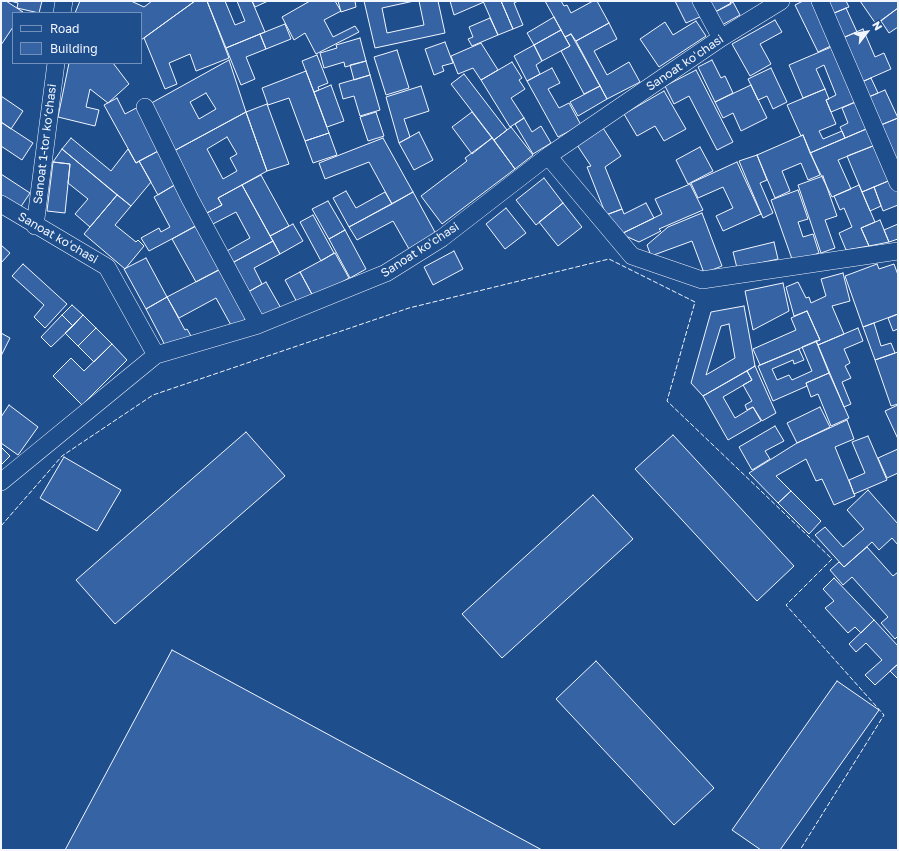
<!DOCTYPE html>
<html>
<head>
<meta charset="utf-8">
<style>
  body { margin:0 }
  #map { position:relative; width:899px; height:851px; overflow:hidden; background:#1f4e8c; font-family:"Golos Text",sans-serif }
  canvas { display:block }
  .frame { position:absolute; inset:0; border:2px solid #f2f6ff; pointer-events:none }
  .legend { position:absolute; left:12px; top:12px; width:130px; height:52px; box-sizing:border-box; background:#1f4e8c; border:1px solid #7391ba; margin:0; padding:5px 7px; list-style:none; font-size:12px; color:#f2f6ff }
  .legend li { display:flex; align-items:center; gap:8px; height:20px }
  .legend b { width:20px; border:1px solid #7391ba }
  .north { position:absolute; left:847px; top:12px; width:40px; height:40px; -webkit-text-stroke:3px #1f4e8c; paint-order:stroke; rotate:59deg; font-size:11px; font-weight:700; line-height:16px; text-align:center; color:#f2f6ff }
  .north::after { content:''; display:block; margin:auto; width:14px; height:18px; background:#f2f6ff; clip-path:polygon(50% 0,100% 100%,50% 72%,0 100%) }
</style>
</head>
<body>
<div id="map">
<canvas width="899" height="851"></canvas>
<div class="frame"></div>
<ul class="legend">
<li><b style="height:5px;background:#1f4e8c"></b>Road</li>
<li><b style="height:11px;background:#3563a3"></b>Building</li>
</ul>
<div class="north">N</div>
</div>
<script>
const ctx = document.querySelector('canvas').getContext('2d');
ctx.lineJoin = 'round';
function fillPath(path, color) { ctx.fillStyle = color; ctx.fill(path, 'evenodd'); }
const shape = rows => new Path2D(rows.map(r => 'M' + r).join(''));
function strokePath(path, color, width, dash) { ctx.strokeStyle = color; ctx.lineWidth = width; ctx.lineCap = dash ? 'butt' : 'round'; ctx.setLineDash(dash || []); ctx.stroke(path); }
function label(font, color, halo, rows, align = 'center') {
  ctx.font = font + ' "Golos Text",sans-serif'; ctx.lineWidth = 3; ctx.setLineDash([]); ctx.textBaseline = 'middle'; ctx.strokeStyle = halo; ctx.fillStyle = color; for (const [text, x, y, turn = 0] of rows) {
    ctx.save(); ctx.translate(x, y); ctx.rotate((+turn || 0) * Math.PI / 180); ctx.textAlign = isNaN(turn) ? turn : align; if (halo) ctx.strokeText(text, 0, 0); ctx.fillText(text, 0, 0); ctx.restore();
  }
}
const building = shape([
  [1,1,6,1,23,12,13,13,13,27,1,45,1,1],
  [10,1,42,1,39,13,17,8,18,3,10,1],
  [80,1,131,1,144,7,152,1,195,1,141,40,141,13,75,13,80,1],
  [195,1,207,1,229,58,196,71,190,54,169,63,177,84,165,89,144,38,195,1],
  [207,1,225,1,235,25,245,21,237,1,252,1,265,32,226,48,207,1],
  [252,1,268,1,255,7,252,1],
  [310,1,335,1,341,11,324,20,333,37,355,26,359,32,316,54,305,33,294,40,282,17,310,1],
  [338,1,355,1,356,7,341,12,338,1],
  [364,1,414,1,382,8,387,33,424,25,419,1,438,1,445,33,375,48,364,1],
  [450,1,483,1,484,2,454,15,450,1],
  [483,1,501,1,513,29,498,35,483,1],
  [501,1,518,1,514,3,523,25,513,29,501,1],
  [545,1,561,1,564,6,567,5,571,13,593,1,597,1,609,23,576,41,571,34,565,37,545,1],
  [675,1,695,1,702,16,686,23,675,1],
  [709,1,730,1,731,4,715,12,709,1],
  [803,1,814,1,835,44,818,52,795,5,803,1],
  [821,1,846,1,849,7,827,16,821,1],
  [860,1,898,1,898,8,876,24,860,1],
  [733,2,740,15,722,25,715,12,733,2],
  [846,8,857,32,838,40,827,16,846,8],
  [898,8,898,27,889,33,881,21,898,8],
  [554,17,561,30,534,45,527,33,554,17],
  [490,18,498,35,472,46,468,39,473,37,469,27,490,18],
  [775,20,782,32,760,44,771,64,750,76,732,44,775,20],
  [696,21,706,36,659,67,640,39,665,22,673,35,696,21],
  [609,23,617,39,594,51,607,75,629,62,640,82,607,99,576,41,609,23],
  [285,24,291,39,266,49,260,34,285,24],
  [863,29,875,57,884,53,891,69,857,84,838,40,863,29],
  [561,30,570,46,542,61,534,45,561,30],
  [260,34,266,49,246,57,255,79,241,85,226,48,260,34],
  [571,34,600,86,584,94,561,51,570,46,565,37,571,34],
  [360,38,366,61,345,67,344,62,324,68,320,53,337,48,336,45,360,38],
  [445,42,453,63,442,66,444,71,434,75,425,49,445,42],
  [481,43,498,70,481,80,473,68,458,74,451,56,481,43],
  [534,45,542,61,536,65,540,74,527,81,514,56,534,45],
  [836,45,860,100,831,112,826,100,836,95,824,65,816,69,825,89,803,98,789,65,836,45],
  [397,50,409,88,386,95,374,57,397,50],
  [317,55,328,83,318,87,319,90,314,92,302,61,317,55],
  [229,60,246,112,172,152,146,106,229,60],
  [206,93,216,109,199,119,190,102,206,93],
  [712,60,721,78,725,76,733,93,715,102,698,67,712,60],
  [366,61,370,75,354,80,350,65,366,61],
  [512,62,522,78,519,80,525,89,511,98,524,118,510,127,481,80,512,62],
  [69,63,113,63,129,84,108,103,90,89,86,107,99,110,95,126,58,117,69,63],
  [552,68,560,83,548,89,559,108,569,103,581,125,558,137,527,81,552,68],
  [771,68,787,102,773,109,767,96,758,100,748,79,771,68],
  [696,70,733,142,717,150,689,96,674,104,665,86,696,70],
  [306,71,329,133,305,141,289,98,268,105,262,88,306,71],
  [464,74,507,130,494,140,451,84,464,74],
  [370,75,380,110,360,116,354,96,343,99,339,84,370,75],
  [871,78,878,93,864,99,857,84,871,78],
  [331,85,344,121,327,127,314,92,331,85],
  [751,85,767,118,741,131,733,113,723,118,715,102,751,85],
  [421,86,429,111,404,119,410,137,399,143,386,97,421,86],
  [600,86,607,99,578,116,570,102,600,86],
  [825,89,829,99,826,100,836,124,819,131,823,139,842,131,845,138,810,153,803,135,801,136,787,105,825,89],
  [885,90,898,118,876,127,864,99,885,90],
  [664,91,686,129,664,141,655,126,637,136,624,114,664,91],
  [1,96,23,111,11,129,1,122,1,96],
  [117,98,125,114,140,106,162,149,136,163,104,105,117,98],
  [860,100,871,127,845,138,840,127,848,123,842,108,860,100],
  [267,104,289,164,267,171,246,112,267,104],
  [246,112,267,171,218,198,222,205,205,214,172,152,246,112],
  [227,137,237,154,230,158,237,171,223,179,207,149,227,137],
  [376,112,384,136,368,141,360,117,376,112],
  [472,112,492,138,472,154,452,127,472,112],
  [524,118,532,132,541,126,551,143,533,154,515,124,524,118],
  [898,118,898,160,892,163,876,127,898,118],
  [1,122,33,143,22,160,1,146,1,122],
  [511,127,533,155,515,169,494,140,511,127],
  [871,127,878,144,838,160,851,189,832,197,810,153,871,127],
  [603,128,621,156,605,167,622,209,606,215,587,167,591,166,577,145,603,128],
  [419,132,433,160,414,170,399,143,419,132],
  [329,133,337,155,313,163,305,141,329,133],
  [803,135,820,175,808,180,801,163,782,171,790,191,775,198,757,155,803,135],
  [71,138,111,171,128,149,136,163,139,161,151,182,131,206,62,149,71,138],
  [383,138,413,192,392,204,369,162,325,179,319,163,383,138],
  [492,138,515,169,442,224,421,196,467,161,465,158,492,138],
  [878,144,893,179,862,192,847,156,878,144],
  [700,147,713,171,688,184,676,160,700,147],
  [62,149,117,195,90,227,75,214,88,199,68,183,70,164,53,162,62,149],
  [160,150,178,183,158,195,139,161,160,150],
  [757,155,767,180,760,183,773,213,763,218,739,161,757,155],
  [53,162,70,164,65,213,47,211,53,162],
  [737,162,761,214,723,231,716,216,733,208,723,187,698,198,691,183,737,162],
  [1,174,30,193,20,208,1,195,1,174],
  [261,175,289,226,270,236,242,185,261,175],
  [823,176,837,216,825,220,835,248,821,253,798,185,823,176],
  [544,178,563,203,536,225,516,200,544,178],
  [893,179,898,192,898,205,883,211,874,187,893,179],
  [178,183,200,224,149,251,141,238,159,228,161,232,170,227,154,197,178,183],
  [690,184,703,210,659,229,661,231,639,242,621,234,662,214,655,199,690,184],
  [242,185,273,241,232,263,225,252,250,238,236,212,211,225,205,214,222,205,218,198,242,185],
  [859,185,875,222,861,228,869,246,846,250,839,233,852,227,844,208,840,210,834,196,859,185],
  [874,187,881,206,870,211,862,192,874,187],
  [798,190,808,219,798,222,803,237,813,234,819,253,793,262,771,200,798,190],
  [346,191,356,208,385,192,392,204,349,227,333,198,346,191],
  [413,192,436,234,409,249,393,221,357,240,349,227,413,192],
  [117,195,131,206,115,225,136,242,138,240,144,246,125,269,84,234,117,195],
  [328,201,345,230,329,239,312,209,328,201],
  [563,203,582,227,558,246,539,222,563,203],
  [646,203,654,218,621,234,606,215,622,209,624,214,646,203],
  [506,208,526,233,505,249,486,224,506,208],
  [702,213,722,266,704,273,692,241,651,256,647,245,668,227,702,213],
  [313,215,334,253,321,261,300,222,313,215],
  [880,220,889,242,869,246,861,228,880,220],
  [293,224,303,241,280,254,270,236,293,224],
  [898,224,898,239,889,242,884,230,898,224],
  [197,225,221,269,196,282,172,239,197,225],
  [345,230,366,269,350,278,329,239,345,230],
  [273,241,280,254,254,268,262,284,248,292,232,263,273,241],
  [774,242,778,259,737,268,733,252,774,242],
  [1,245,10,253,1,263,1,245],
  [454,251,463,269,433,285,424,267,454,251],
  [335,253,349,278,314,298,300,272,335,253],
  [146,258,167,297,146,309,124,269,146,258],
  [23,264,67,304,45,328,34,317,44,305,12,276,23,264],
  [877,264,879,269,894,264,898,275,898,314,863,327,845,276,877,264],
  [224,267,250,317,232,327,216,298,179,318,167,297,224,267],
  [300,272,314,298,299,306,285,280,300,272],
  [843,273,850,301,832,306,844,334,818,345,816,341,820,340,807,311,794,316,786,287,798,282,806,298,809,297,811,303,826,296,821,279,843,273],
  [266,282,282,310,263,321,248,292,266,282],
  [783,283,789,311,753,330,745,291,783,283],
  [167,297,185,330,187,329,191,336,167,349,146,309,167,297],
  [72,305,83,315,73,326,62,315,72,305],
  [744,306,755,366,703,396,691,383,711,312,744,306],
  [729,324,735,358,706,375,721,326,729,324],
  [807,311,820,340,760,365,753,349,796,330,791,318,807,311],
  [898,314,898,329,893,331,888,318,898,314],
  [62,315,73,326,51,347,41,337,62,315],
  [83,315,96,328,78,346,65,333,83,315],
  [874,323,881,346,891,343,895,353,875,360,863,327,874,323],
  [96,328,112,344,94,362,78,346,96,328],
  [858,328,863,341,844,349,850,363,845,366,851,378,842,382,851,404,844,407,818,345,858,328],
  [1,333,10,338,1,356,1,333],
  [816,341,829,373,806,383,807,386,773,401,758,366,799,349,804,360,794,364,793,360,772,369,777,380,789,375,792,380,812,371,802,347,816,341],
  [112,344,127,360,82,405,53,376,71,358,84,371,112,344],
  [898,352,898,404,891,406,875,360,898,352],
  [755,366,776,413,762,421,753,407,747,410,745,405,752,401,743,385,752,380,747,371,755,366],
  [747,371,752,380,723,397,735,418,753,407,761,421,728,440,703,396,747,371],
  [829,373,849,418,831,426,818,394,811,397,806,383,829,373],
  [9,405,38,427,18,455,1,443,1,417,9,405],
  [898,405,898,439,885,411,898,405],
  [820,407,830,427,797,443,787,423,820,407],
  [847,420,854,439,835,447,855,496,834,505,822,479,816,481,806,459,776,476,791,491,778,503,749,473,797,443,847,420],
  [775,426,784,441,765,451,770,459,752,470,739,447,775,426],
  [246,432,285,476,115,624,76,580,246,432],
  [673,435,794,566,757,601,635,469,673,435],
  [868,436,887,480,854,494,849,480,865,473,852,442,868,436],
  [1,447,10,456,1,465,1,447],
  [898,449,898,473,887,478,878,458,898,449],
  [64,457,121,490,97,531,40,498,64,457],
  [868,490,898,524,898,545,892,538,879,550,872,542,844,567,815,535,825,527,843,547,864,529,847,510,868,490],
  [791,491,821,521,809,534,778,503,791,491],
  [593,495,633,539,502,658,462,614,593,495],
  [867,547,893,576,898,572,898,636,895,639,881,623,888,617,852,577,843,585,830,570,839,562,844,567,867,547],
  [834,578,874,620,861,633,855,627,848,633,825,608,834,601,823,589,834,578],
  [874,620,898,646,898,664,875,685,865,675,882,660,866,643,856,652,849,644,874,620],
  [172,650,542,850,65,850,172,650],
  [596,661,714,788,674,825,556,699,596,661],
  [898,664,898,679,890,671,898,664],
  [837,681,879,710,780,850,761,850,732,830,837,681]
]);
fillPath(building, '#3563a3');
strokePath(building, '#f2f6ff', 1);
const minor = shape([
  [701,1,721,38],
  [820,1,898,183],
  [62,13,64,1],
  [145,107,190,199,258,325],
  [548,156,632,256,702,280,898,251],
  [1,204,107,267,156,355,258,325,386,273,442,238,548,156,721,38,781,1],
  [35,226,56,63],
  [1,482,156,355]
]);
strokePath(minor, '#f2f6ff', 18);
strokePath(minor, '#1f4e8c', 17);
strokePath(shape([
  [1,526,62,456,153,395,409,308,609,259,695,302,667,401,832,559,786,605,884,715,800,850]
]), '#f2f6ff', 1, [5, 2]);
label('12px', '#f2f6ff', '#1f4e8c', [
  ["Sanoat koʻchasi",685,63,-34],
  ["Sanoat 1-tor ko‘chasi",45,144,-83],
  ["Sanoat koʻchasi",58,238,30],
  ["Sanoat koʻchasi",420,250,-33]
]);
</script>
</body>
</html>
